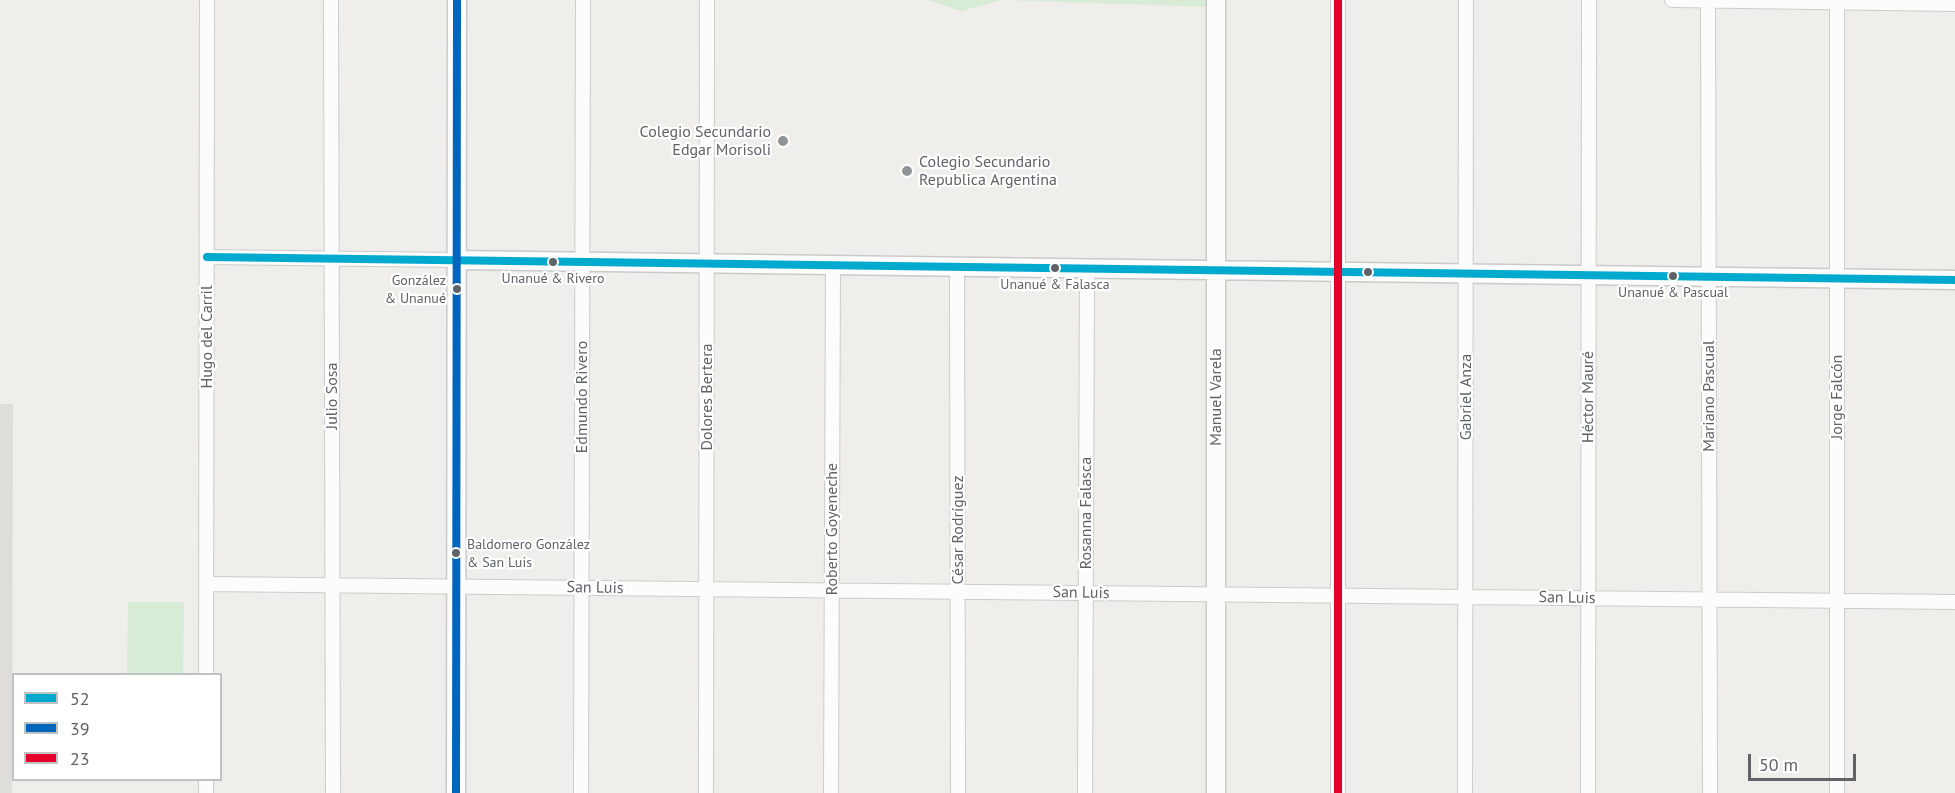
<!DOCTYPE html>
<html>
<head>
<meta charset="utf-8">
<style>
  body { margin:0 }
  #map { position:relative; width:1955px; height:793px; overflow:hidden; background:#efeeea; font-family:"PT Sans",sans-serif }
  canvas { display:block }
  .legend { position:absolute; left:12px; top:673px; width:210px; height:108px; box-sizing:border-box; background:#fff; border:2px solid #bfc1c3; margin:0; padding:8px 10px; list-style:none; font-size:18px; color:#5f6368 }
  .legend li { display:flex; align-items:center; gap:12px; height:30px }
  .legend b { width:30px; border:2px solid #bfc1c3 }
  .scale { position:absolute; left:1748px; top:754px; width:108px; height:27px; box-sizing:border-box; border:3px solid #5f6368; border-top:0; padding-left:8px; font-size:18px; line-height:21px; white-space:nowrap; color:#5f6368; -webkit-text-stroke:4px #fff; paint-order:stroke }
</style>
</head>
<body>
<div id="map">
<canvas width="1955" height="793"></canvas>
<ul class="legend">
<li><b style="height:8px;background:#00a9ce"></b>52</li>
<li><b style="height:8px;background:#0065bd"></b>39</li>
<li><b style="height:8px;background:#e4002b"></b>23</li>
</ul>
<div class="scale">50 m</div>
</div>
<script>
const ctx = document.querySelector('canvas').getContext('2d');
ctx.lineJoin = 'round';
function fillPath(path, color) { ctx.fillStyle = color; ctx.fill(path, 'evenodd'); }
const shape = rows => new Path2D(rows.map(r => 'M' + r).join(''));
function strokePath(path, color, width, dash) { ctx.strokeStyle = color; ctx.lineWidth = width; ctx.lineCap = dash ? 'butt' : 'round'; ctx.setLineDash(dash || []); ctx.stroke(path); }
function label(font, color, halo, rows, align = 'center') {
  ctx.font = font + ' "PT Sans",sans-serif'; ctx.lineWidth = 4.5; ctx.setLineDash([]); ctx.textBaseline = 'middle'; ctx.strokeStyle = halo; ctx.fillStyle = color; for (const [text, x, y, turn = 0] of rows) {
    ctx.save(); ctx.translate(x, y); ctx.rotate((+turn || 0) * Math.PI / 180); ctx.textAlign = isNaN(turn) ? turn : align; if (halo) ctx.strokeText(text, 0, 0); ctx.fillText(text, 0, 0); ctx.restore();
  }
}
fillPath(shape([
  [0,404,13,404,12,793,0,793]
]), '#dfddda');
fillPath(shape([
  [928,0,1001,0,961,11],
  [1004,0,1210,0,1210,7],
  [128,602,184,602,183,674,127,674]
]), '#d8ebd6');
const street = shape([
  [331,0,333,793],
  [1338,0,1338,793],
  [1672,0,1955,4],
  [1708,0,1710,793],
  [207,257,456,260],
  [957,267,958,793],
  [206,584,1955,602],
  [206,674,207,0],
  [206,793,206,780],
  [581,793,583,0],
  [706,793,707,0],
  [831,793,833,265],
  [1085,793,1087,269],
  [1465,793,1466,0],
  [1588,793,1589,0],
  [1837,793,1837,2]
]);
const secondary = shape([
  [456,260,1955,280],
  [456,793,457,0],
  [1216,793,1216,0]
]);
strokePath(street, '#cbcccc', 16);
strokePath(secondary, '#cacacb', 21);
strokePath(street, '#fdfcfc', 14);
strokePath(secondary, '#fdfcfc', 18);
strokePath(shape([
  [207,257,1955,280]
]), '#00a9ce', 8);
strokePath(shape([
  [456,793,457,0]
]), '#0065bd', 8);
strokePath(shape([
  [1338,0,1338,793]
]), '#e4002b', 8);
for (const [x, y, r, color] of [
  [783,141,6,"#919496"],
  [907,171,6,"#919496"],
  [553,262,5,"#5f6368"],
  [1055,268,5,"#5f6368"],
  [1368,272,5,"#5f6368"],
  [1673,276,5,"#5f6368"],
  [457,289,5,"#5f6368"],
  [456,553,5,"#5f6368"]
]) { const dot = new Path2D(); dot.arc(x, y, r, 0, 2 * Math.PI); ctx.fillStyle = color; ctx.fill(dot); strokePath(dot, '#fff', 2); }
label('14px', '#5f6368', '#fff', [
  ["Unanué & Rivero",553,279],
  ["González",446,281,"right"],
  ["& Unanué",446,299,"right"],
  ["Unanué & Falasca",1055,285],
  ["Unanué & Pascual",1673,293],
  ["Baldomero González",467,545,"left"],
  ["& San Luis",467,563,"left"]
]);
label('16px', '#5f6368', '#fff', [
  ["Colegio Secundario",771,132],
  ["Edgar Morisoli",771,150],
  ["Colegio Secundario",919,162,"left"],
  ["Republica Argentina",919,180,"left"]
], 'right');
label('16px', '#5f6368', '#fff', [
  ["Hugo del Carril",207,337,-90],
  ["Julio Sosa",332,396,-90],
  ["Mariano Pascual",1709,396,-90],
  ["Edmundo Rivero",582,397,-90],
  ["Dolores Bertera",707,397,-90],
  ["Manuel Varela",1216,397,-90],
  ["Gabriel Anza",1466,397,-90],
  ["Héctor Mauré",1588,397,-90],
  ["Jorge Falcón",1837,397,-90],
  ["Rosanna Falasca",1086,513,-90],
  ["Roberto Goyeneche",832,529,-90],
  ["César Rodríguez",958,530,-90],
  ["San Luis",595,588,1],
  ["San Luis",1081,593,1],
  ["San Luis",1567,598,1]
]);
</script>
</body>
</html>
